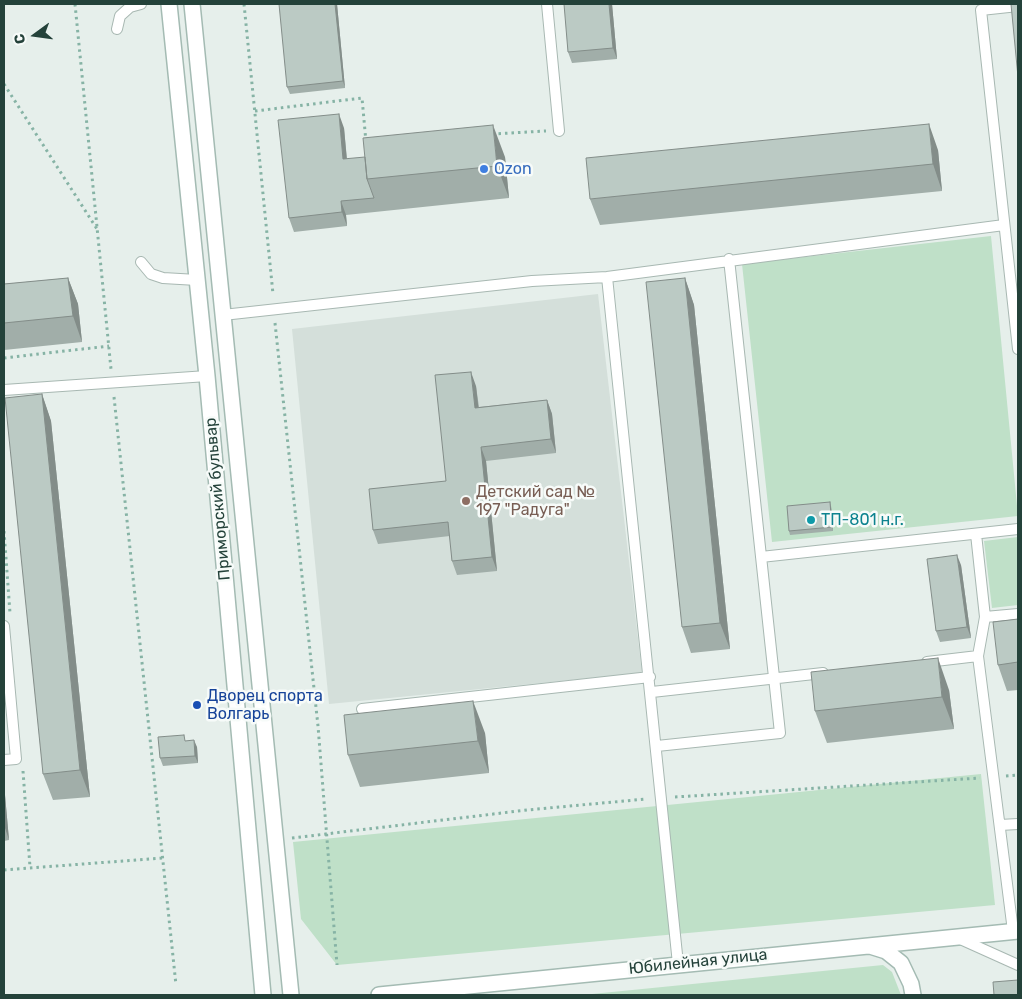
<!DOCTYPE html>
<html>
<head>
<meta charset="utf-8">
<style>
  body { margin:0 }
  #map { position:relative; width:1022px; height:999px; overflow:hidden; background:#e6efeb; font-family:Rubik,sans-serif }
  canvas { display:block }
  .frame { position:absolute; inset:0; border:5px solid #24423a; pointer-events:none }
  .north { position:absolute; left:10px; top:10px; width:50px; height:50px; -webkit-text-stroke:4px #f7fbf9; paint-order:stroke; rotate:256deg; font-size:14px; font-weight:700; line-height:20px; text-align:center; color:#24423a }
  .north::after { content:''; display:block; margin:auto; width:18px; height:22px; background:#24423a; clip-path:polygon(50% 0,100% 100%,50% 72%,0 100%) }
</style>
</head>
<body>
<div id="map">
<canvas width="1022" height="999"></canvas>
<div class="frame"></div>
<div class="north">С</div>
</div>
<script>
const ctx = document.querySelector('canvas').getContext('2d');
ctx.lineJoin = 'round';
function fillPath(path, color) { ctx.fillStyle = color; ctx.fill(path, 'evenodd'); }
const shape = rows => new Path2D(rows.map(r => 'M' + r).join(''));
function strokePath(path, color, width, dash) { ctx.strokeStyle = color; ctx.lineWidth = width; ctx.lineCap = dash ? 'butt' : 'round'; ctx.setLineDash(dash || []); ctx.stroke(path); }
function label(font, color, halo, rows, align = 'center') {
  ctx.font = font + ' Rubik,sans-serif'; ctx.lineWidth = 5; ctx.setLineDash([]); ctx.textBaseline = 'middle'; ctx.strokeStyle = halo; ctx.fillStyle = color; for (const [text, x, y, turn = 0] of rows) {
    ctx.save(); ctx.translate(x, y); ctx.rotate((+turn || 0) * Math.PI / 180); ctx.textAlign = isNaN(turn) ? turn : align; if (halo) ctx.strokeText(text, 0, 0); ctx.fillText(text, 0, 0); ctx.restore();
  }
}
fillPath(shape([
  [598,294,642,673,329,704,292,329]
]), '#d4dfda');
fillPath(shape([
  [991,236,1018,516,772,542,742,264],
  [1018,537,1018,605,992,608,984,541],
  [981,774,995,905,337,965,301,919,293,842],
  [883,965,892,972,901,995,582,995]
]), '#bfe0c8');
const lane = shape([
  [547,4,559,131],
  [1018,6,981,10,1018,349],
  [117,29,120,16,130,7,141,4],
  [141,262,151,274,163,278,197,280],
  [607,277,678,964],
  [223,315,532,281,607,277,1004,225],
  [4,390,207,376],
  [976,534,985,617,978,656,1013,931],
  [761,557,1018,529],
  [985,617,1018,614],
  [4,626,16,759,4,760],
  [927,662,978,656],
  [652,692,823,673],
  [362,709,650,677],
  [657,746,780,733,729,259],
  [1000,825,1018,824],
  [958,938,1018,965]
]);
const secondary = shape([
  [169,4,207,376,263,995],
  [192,4,291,995],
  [870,946,886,951,901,963,911,984,913,995],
  [379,995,1018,931]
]);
strokePath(lane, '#a8b8b2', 12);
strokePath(secondary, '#a4bbb3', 18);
strokePath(shape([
  [75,4,111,369],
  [244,4,273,294],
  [4,84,97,229],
  [255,111,362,98,366,142],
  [492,134,546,131],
  [275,323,318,726,337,965],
  [4,358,109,346],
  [114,397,176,985],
  [4,531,10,613],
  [23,771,30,867],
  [1006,776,1018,775],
  [675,797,980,778],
  [292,838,527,810,646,799],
  [4,870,162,858]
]), '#86b3a5', 3, [2.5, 4]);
strokePath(lane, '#fff', 10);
strokePath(secondary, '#fff', 15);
fillPath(shape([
  [337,4,345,88,290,94,287,87],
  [612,4,617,59,572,63,568,52],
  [344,128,347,159,505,157,509,198,346,215,347,226,294,232,289,218],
  [938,150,942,191,600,225,590,199],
  [68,278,78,304,82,342,4,350,4,284],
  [685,278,694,305,730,649,691,653,682,627],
  [476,386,479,407,547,400,552,414,556,453,486,461,497,571,457,575,452,561,450,536,378,544,373,530,446,481],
  [42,394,51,421,90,797,53,800,43,774],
  [831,506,833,531,790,535,789,531],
  [961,565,971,638,940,642,936,631],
  [1018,619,1018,690,1007,691,998,665],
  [949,690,954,729,827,743,815,711],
  [485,733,489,773,360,787,348,755],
  [186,741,197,747,198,763,163,766,160,758],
  [4,791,5,795,9,840,4,841]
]), '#a1aea9');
fillPath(shape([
  [335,4,337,4,345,88,343,81],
  [609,4,612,4,617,59,613,48],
  [339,114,344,128,348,173,343,159],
  [929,124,938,150,942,191,933,164],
  [493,125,505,157,509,198,497,166],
  [341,201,346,215,347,226,342,212],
  [68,278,78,304,82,342,73,316],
  [685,278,694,305,730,649,720,623],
  [471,372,476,386,480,422,475,408],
  [42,394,51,421,90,797,80,770],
  [547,400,552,414,556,453,551,439],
  [481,447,486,461,497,571,492,557],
  [830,502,831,506,833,531,832,527],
  [957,555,961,565,971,638,967,627],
  [938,658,949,690,954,729,942,697],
  [473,701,485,733,489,773,478,741],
  [194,740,197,747,198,763,195,756],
  [4,791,5,795,9,840,4,825]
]), '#838d89');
const building = shape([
  [279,4,335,4,343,81,287,87,279,4],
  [564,4,609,4,613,48,568,52,564,4],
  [1011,4,1018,4,1018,77,1011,4],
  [339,114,343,159,365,157,367,179,374,198,341,201,342,212,289,218,278,120,339,114],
  [929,124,933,164,590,199,586,158,929,124],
  [493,125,497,166,367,179,363,138,493,125],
  [68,278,73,316,4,323,4,284,68,278],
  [685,278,720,623,682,627,646,282,685,278],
  [471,372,475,408,547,400,551,439,481,447,492,557,452,561,448,522,373,530,369,489,446,481,435,375,471,372],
  [42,394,80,770,43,774,5,398,42,394],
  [830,502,832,527,789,531,787,506,830,502],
  [957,555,967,627,936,631,927,559,957,555],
  [1018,619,1018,662,998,665,993,622,1018,619],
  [938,658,942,697,815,711,811,672,938,658],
  [473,701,478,741,348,755,344,715,473,701],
  [184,735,185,741,194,740,195,756,160,758,158,737,184,735],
  [1018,980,1018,995,994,995,993,982,1018,980]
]);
fillPath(building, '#bbcac4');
strokePath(building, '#838d89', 1);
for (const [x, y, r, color] of [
  [484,169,5,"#3f7fe0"],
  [466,501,5,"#8d6e63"],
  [811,520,5,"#0f9aa8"],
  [197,705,5,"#1a4fb4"]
]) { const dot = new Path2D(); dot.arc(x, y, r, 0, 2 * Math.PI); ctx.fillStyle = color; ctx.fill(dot); strokePath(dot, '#f7fbf9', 2); }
label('16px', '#366cbe', '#f7fbf9', [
  ["Ozon",494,169]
], 'left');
label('16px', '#785e54', '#f7fbf9', [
  ["Детский сад №",476,492],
  ["197 \"Радуга\"",476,510]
], 'left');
label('16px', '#24423a', '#f7fbf9', [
  ["Приморский бульвар",218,499,-95],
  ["Юбилейная улица",698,962,-6]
]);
label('16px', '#0d838f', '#f7fbf9', [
  ["ТП-801 н.г.",821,520]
], 'left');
label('16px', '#164399', '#f7fbf9', [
  ["Дворец спорта",207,696],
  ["Волгарь",207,714]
], 'left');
</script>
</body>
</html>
